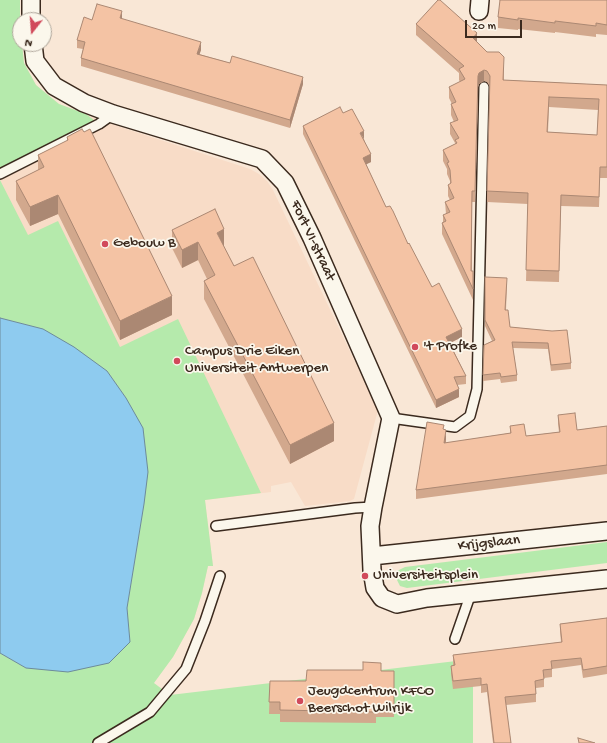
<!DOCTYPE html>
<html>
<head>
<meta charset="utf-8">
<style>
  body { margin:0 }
  #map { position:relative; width:607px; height:743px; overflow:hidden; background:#f9e7d6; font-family:"Gochi Hand",sans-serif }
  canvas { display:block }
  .north { position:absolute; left:12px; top:12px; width:40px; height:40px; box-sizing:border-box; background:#fbf7ec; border:1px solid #aea59a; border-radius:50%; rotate:197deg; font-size:11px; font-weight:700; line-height:16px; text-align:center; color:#3b2a1e }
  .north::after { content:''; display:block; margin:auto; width:14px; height:18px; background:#d1495b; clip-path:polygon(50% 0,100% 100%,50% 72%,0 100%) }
  .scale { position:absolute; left:465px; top:20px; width:57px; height:18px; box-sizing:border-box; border:2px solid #3b2a1e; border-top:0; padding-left:5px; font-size:12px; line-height:14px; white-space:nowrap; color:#3b2a1e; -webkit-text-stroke:3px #fbf7ec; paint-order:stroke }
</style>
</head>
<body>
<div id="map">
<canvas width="607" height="743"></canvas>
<div class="north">N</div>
<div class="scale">20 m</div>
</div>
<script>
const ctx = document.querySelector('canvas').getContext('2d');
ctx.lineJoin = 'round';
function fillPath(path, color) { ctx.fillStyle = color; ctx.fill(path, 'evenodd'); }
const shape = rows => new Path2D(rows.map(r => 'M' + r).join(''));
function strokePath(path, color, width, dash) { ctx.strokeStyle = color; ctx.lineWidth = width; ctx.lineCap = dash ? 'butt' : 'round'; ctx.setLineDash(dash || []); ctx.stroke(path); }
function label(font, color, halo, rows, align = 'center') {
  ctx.font = font + ' "Gochi Hand",sans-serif'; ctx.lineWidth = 3.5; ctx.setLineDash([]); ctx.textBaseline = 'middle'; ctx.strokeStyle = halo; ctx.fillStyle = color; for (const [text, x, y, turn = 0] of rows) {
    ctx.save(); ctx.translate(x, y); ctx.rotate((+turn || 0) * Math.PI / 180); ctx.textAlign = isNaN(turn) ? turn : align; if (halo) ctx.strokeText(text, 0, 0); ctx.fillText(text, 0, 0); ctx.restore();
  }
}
fillPath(shape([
  [0,0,20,0,20,44,22,44,24,63,36,85,59,104,105,122,250,169,259,174,267,181,273,190,378,410,354,499,350,501,305,506,291,482,271,486,271,492,205,500,213,566,208,566,202,593,194,619,173,657,0,699]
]), '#f8dcc7');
fillPath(shape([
  [0,0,20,0,20,44,22,44,24,63,36,85,59,104,86,114,99,124,0,174],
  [0,180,28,235,58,221,120,347,178,319,261,493,205,500,213,566,208,566,202,593,194,619,173,657,154,683,170,695,473,659,473,743,0,743,0,653,26,668,130,642,127,608,144,504,142,428,126,398,107,371,43,329,0,318],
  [607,542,607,563,407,588,400,586,397,580,397,571,405,567]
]), '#b5eaac');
const water = shape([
  [0,318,43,329,74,347,107,371,126,398,143,428,148,472,144,504,127,608,130,642,109,663,68,672,26,668,0,653,0,318]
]);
fillPath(water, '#8ecbef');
strokePath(water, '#6d8b9b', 1);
const service = shape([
  [0,174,99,124,113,114],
  [391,418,455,427,470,416,477,389,484,87],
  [216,526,355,508,373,507],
  [455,639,471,593],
  [98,743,150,712,186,669,205,621,220,576]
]);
const minor = shape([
  [31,0,31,20],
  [479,11,480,0],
  [33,44,35,61,54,86,84,103,113,114,262,159,285,183,312,238,391,418,373,507,370,526,372,570,375,588,382,598,397,604,427,598,607,579],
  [372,556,607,531]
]);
strokePath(service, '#3b2a1e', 12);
strokePath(minor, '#3b2a1e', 20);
strokePath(service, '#fbf7ec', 9);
strokePath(minor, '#fbf7ec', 17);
fillPath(shape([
  [607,0,607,35,596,34,596,37,555,32,555,33,518,29,518,30,498,28,498,17],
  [122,19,201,50,199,54,303,84,290,128,81,66,81,58,83,49,77,48,77,40,92,20],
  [416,24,477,42,504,68,504,80,607,85,607,178,600,178,599,207,561,206,559,282,526,281,528,204,487,202,490,87,487,82,484,81,479,84,478,87,475,202,472,202,472,271,473,271,473,300,442,234,442,223,443,222,443,215,446,214,445,202,450,200,448,196,448,185,450,184,450,181,447,174,447,169,443,161,443,150,455,144,455,143,450,134,450,123,454,122,451,115,451,104,452,104,449,98,449,87,460,82,459,80,459,73,416,35],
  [549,107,598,110,597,135,548,132],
  [343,113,364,139,371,162,366,164,386,207,408,244,432,287,462,337,450,343,466,376,466,384,457,385,459,397,436,408,303,134,303,126],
  [67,137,172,315,120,340,58,214,30,226,16,200,16,181,38,170,38,155,67,141],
  [172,230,224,247,234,266,334,441,290,464,204,299,204,281,207,279,198,260,182,268,172,248],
  [485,277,507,284,506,310,510,327,552,331,571,363,571,369,551,371,548,349,513,348,517,375,517,381,501,383,500,379,483,381,484,345,492,341,485,326],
  [558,415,577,430,607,426,607,474,416,499,416,490,444,429,446,439,446,443,510,433,510,426,526,436,559,432,558,424],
  [607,618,607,674,583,678,581,665,552,669,552,677,544,678,544,687,536,688,536,702,506,705,511,743,493,743,487,692,481,693,481,686,453,689,451,674,451,666,453,666,453,655,561,642,560,632,560,624],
  [381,671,394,671,394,717,376,717,376,723,280,722,280,714,269,714,270,681,306,681]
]), '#d2a88d');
fillPath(shape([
  [122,11,122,19,120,18],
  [477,33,477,44,473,38],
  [201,42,201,50,197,62,197,54],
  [484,70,484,81,479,84,478,87,475,202,478,76,479,73],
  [303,77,303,84,290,128,290,120],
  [364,131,364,139,360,133],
  [371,154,371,162,363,166,363,158],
  [58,195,58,214,30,226,30,207],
  [224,229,224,247,217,233],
  [198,242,198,260,182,268,182,250],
  [172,296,172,315,120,340,120,321],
  [462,329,462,337,446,345,446,337],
  [459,389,459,397,436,408,436,400],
  [334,423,334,441,290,464,290,445],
  [446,430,446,439,444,452,444,443]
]), '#ab8873');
const building = shape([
  [438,0,440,0,477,33,473,38,487,52,499,52,504,57,503,80,607,85,607,167,600,167,599,197,561,195,559,271,526,270,528,193,487,191,490,76,487,71,484,70,479,73,478,76,475,191,472,191,471,271,473,271,473,289,442,223,446,221,443,215,450,212,445,202,454,198,448,185,451,183,450,170,447,163,449,162,443,150,457,143,455,140,459,138,450,123,458,120,451,104,456,102,449,87,465,79,459,69,464,66,416,24,438,0],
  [549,97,599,99,597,135,547,132,549,97],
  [500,0,607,0,607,25,596,23,596,26,555,21,555,23,518,18,518,20,498,17,500,0],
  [97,4,122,11,120,18,201,42,197,54,230,63,232,56,303,77,290,120,81,58,85,42,77,40,84,17,92,20,97,4],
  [340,107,343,113,352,109,364,131,360,133,371,154,363,158,386,207,390,206,393,211,408,244,409,243,432,287,439,283,462,329,446,337,466,376,454,377,459,389,436,400,303,126,340,107],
  [82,129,84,132,90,129,172,296,120,321,58,195,30,207,16,181,44,167,38,155,68,140,67,137,82,129],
  [215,209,224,229,217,233,234,266,253,257,334,423,290,445,204,281,215,275,198,242,182,250,172,230,215,209],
  [485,277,507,278,505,310,508,310,510,327,552,331,567,330,571,363,551,365,548,343,512,342,517,375,501,377,500,373,483,375,484,345,495,340,485,320,485,277],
  [575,413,577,430,607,426,607,465,416,490,427,422,444,425,443,429,446,430,444,443,511,433,510,426,524,424,526,436,560,432,558,415,575,413],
  [607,618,607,666,583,670,581,658,551,661,552,669,543,670,544,679,535,681,536,694,505,697,511,743,494,743,487,684,481,685,481,678,453,681,451,666,455,665,453,655,562,642,560,624,607,618],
  [363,662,381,663,381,671,394,671,394,706,376,705,376,712,280,710,280,702,269,702,270,681,306,681,307,670,363,670,363,662],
  [578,738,595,743,579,743,578,738]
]);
fillPath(building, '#f4c3a4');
strokePath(building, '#ab8873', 1);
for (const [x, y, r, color] of [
  [105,244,4,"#d1495b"],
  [415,347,4,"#d1495b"],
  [177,361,4,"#d1495b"],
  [365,576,4,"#d1495b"],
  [300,701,4,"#d1495b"]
]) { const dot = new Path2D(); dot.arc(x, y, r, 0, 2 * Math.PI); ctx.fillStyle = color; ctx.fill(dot); strokePath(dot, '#fbf7ec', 1.5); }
label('15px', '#3b2a1e', '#fbf7ec', [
  ["Fort VI-straat",312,241,65],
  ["Krijgslaan",489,544,-6]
]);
label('15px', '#3b2a1e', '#fbf7ec', [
  ["Gebouw B",113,244],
  ["'t Profke",423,347],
  ["Campus Drie Eiken",185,352],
  ["Universiteit Antwerpen",185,369],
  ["Universiteitsplein",373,576],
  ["Jeugdcentrum KFCO",308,692],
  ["Beerschot Wilrijk",308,709]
], 'left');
</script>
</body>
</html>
